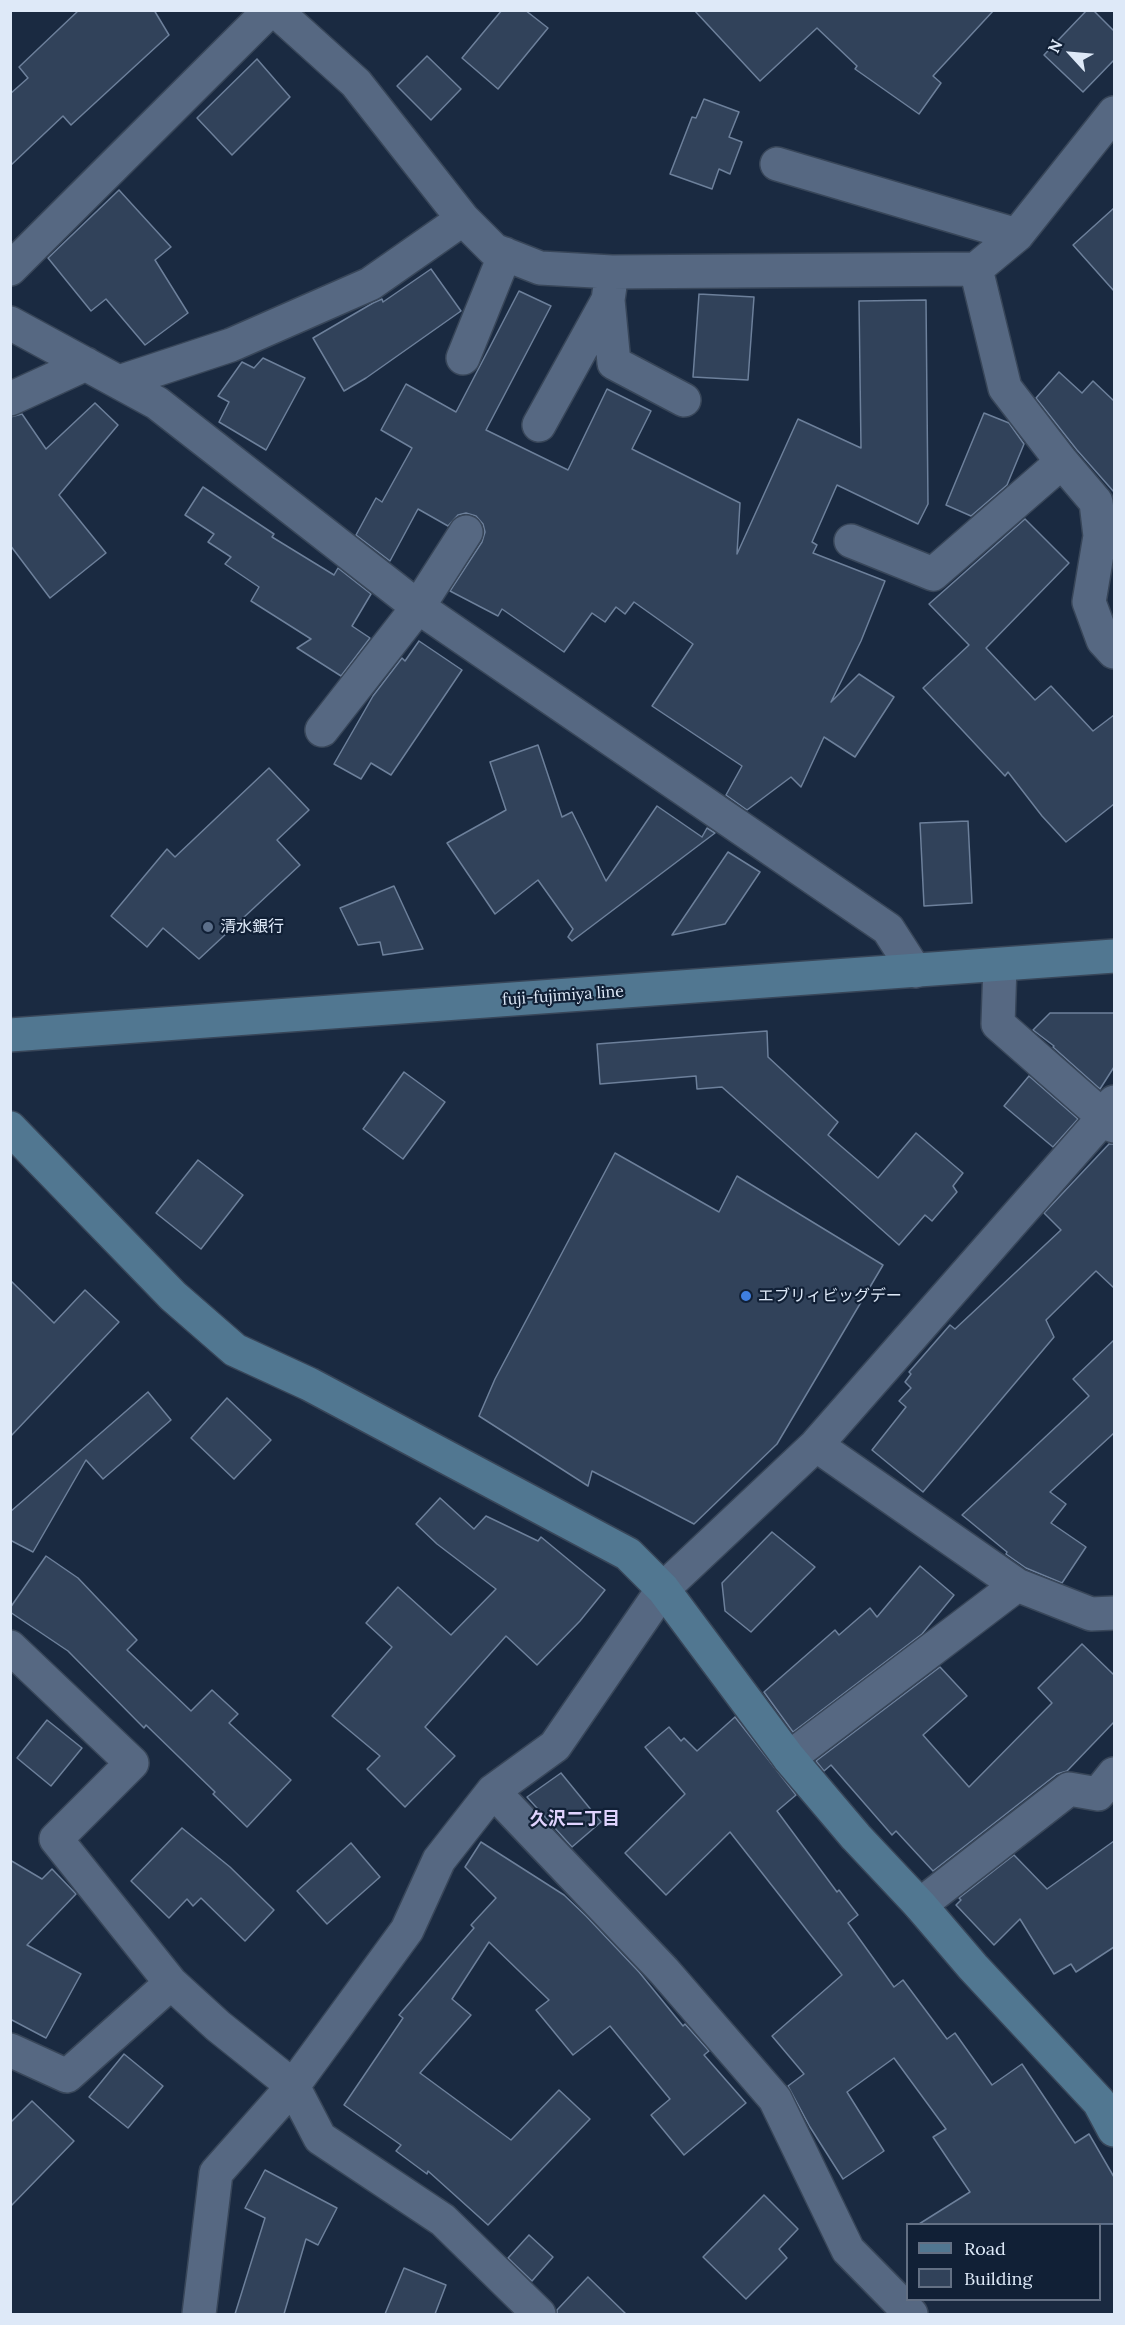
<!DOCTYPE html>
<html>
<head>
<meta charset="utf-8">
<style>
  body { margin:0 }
  #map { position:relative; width:1125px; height:2325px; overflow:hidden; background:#1a2a41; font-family:Lora,serif }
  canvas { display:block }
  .frame { position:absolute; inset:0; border:12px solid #dee9f8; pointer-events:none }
  .legend { position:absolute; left:906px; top:2223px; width:195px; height:78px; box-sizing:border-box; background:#112036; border:2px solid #637084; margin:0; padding:8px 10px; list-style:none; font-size:18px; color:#dee9f8 }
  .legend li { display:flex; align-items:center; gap:12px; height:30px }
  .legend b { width:30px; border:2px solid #637084 }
  .north { position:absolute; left:1041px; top:24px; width:60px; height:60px; -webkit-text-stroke:4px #112036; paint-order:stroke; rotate:296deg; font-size:16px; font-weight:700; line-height:24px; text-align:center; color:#dee9f8 }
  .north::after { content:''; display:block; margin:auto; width:21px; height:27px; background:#dee9f8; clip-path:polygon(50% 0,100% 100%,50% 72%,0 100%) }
</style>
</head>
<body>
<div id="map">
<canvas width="1125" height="2325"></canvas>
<div class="frame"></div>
<ul class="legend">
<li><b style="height:8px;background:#517791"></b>Road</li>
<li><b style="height:16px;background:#31425a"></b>Building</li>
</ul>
<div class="north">N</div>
</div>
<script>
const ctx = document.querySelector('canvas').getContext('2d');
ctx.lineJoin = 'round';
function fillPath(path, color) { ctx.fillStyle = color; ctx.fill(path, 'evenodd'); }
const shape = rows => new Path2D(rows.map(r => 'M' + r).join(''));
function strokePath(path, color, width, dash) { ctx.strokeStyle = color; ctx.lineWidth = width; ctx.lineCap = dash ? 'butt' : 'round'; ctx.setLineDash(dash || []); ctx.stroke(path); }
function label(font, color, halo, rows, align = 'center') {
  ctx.font = font + ' Lora,"Noto Sans JP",serif'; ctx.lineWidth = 4.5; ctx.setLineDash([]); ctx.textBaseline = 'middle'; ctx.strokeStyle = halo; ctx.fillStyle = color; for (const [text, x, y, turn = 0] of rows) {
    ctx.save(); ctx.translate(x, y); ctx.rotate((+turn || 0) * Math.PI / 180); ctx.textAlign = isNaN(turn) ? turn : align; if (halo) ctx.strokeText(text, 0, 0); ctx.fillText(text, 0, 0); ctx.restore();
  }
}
const building = shape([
  [79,10,154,10,169,35,71,125,63,116,10,166,10,94,28,78,19,67,79,10],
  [502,10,525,10,548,28,498,89,462,58,502,10],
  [694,10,994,10,933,76,941,83,919,114,855,69,857,66,817,28,760,81,694,10],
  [1087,10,1093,10,1114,31,1114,60,1083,92,1044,55,1087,10],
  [427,56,461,89,431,120,397,86,427,56],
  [257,59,290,97,232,155,197,118,257,59],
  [704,99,739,112,729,137,742,142,730,174,719,169,712,189,670,174,692,117,696,118,704,99],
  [119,190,171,247,155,260,188,313,145,345,106,299,91,311,48,258,119,190],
  [1114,208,1114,291,1073,245,1114,208],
  [431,269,461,311,366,378,344,391,313,338,373,303,382,299,383,302,431,269],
  [519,291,551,306,486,430,568,470,607,389,651,411,632,449,740,503,737,554,798,419,861,448,859,301,926,300,928,504,918,524,837,485,812,542,817,545,813,553,885,581,861,641,831,702,859,674,894,697,855,757,824,737,801,787,791,777,747,810,726,795,742,766,652,706,693,644,634,602,625,614,616,607,605,622,592,613,564,652,502,609,498,616,450,591,482,542,485,532,483,524,476,516,466,513,458,515,448,526,418,509,390,561,356,535,376,498,382,502,412,448,381,430,406,384,456,412,519,291],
  [699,294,754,297,748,380,693,377,699,294],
  [263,358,305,378,266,450,219,422,229,402,218,396,242,362,254,368,263,358],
  [1059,372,1082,393,1093,381,1114,401,1114,492,1077,450,1036,398,1059,372],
  [95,403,118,425,59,495,106,553,50,598,10,545,10,417,22,414,46,449,95,403],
  [984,413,1009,423,1024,444,1007,485,971,516,946,505,984,413],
  [203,487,274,534,272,537,334,575,338,568,371,594,352,626,370,638,341,676,297,648,311,639,251,601,259,587,225,564,231,557,208,542,214,534,185,515,203,487],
  [1025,519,1069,563,986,648,1035,700,1051,686,1093,731,1114,715,1114,804,1066,842,1042,816,1008,772,1005,776,923,688,969,645,929,604,1025,519],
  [419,641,462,670,391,775,371,763,361,779,334,764,373,696,402,658,405,661,419,641],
  [538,745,562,817,572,812,606,881,657,806,702,837,707,828,715,833,572,941,568,937,573,929,538,880,495,914,447,843,506,810,490,762,538,745],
  [269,768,309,810,277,840,300,865,199,959,163,928,147,947,111,916,167,849,175,857,269,768],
  [968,821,972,903,924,906,920,823,968,821],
  [728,852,760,872,725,924,672,935,728,852],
  [394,886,423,949,383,955,380,942,358,945,340,908,394,886],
  [1050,1013,1114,1013,1114,1067,1100,1089,1053,1047,1054,1046,1033,1030,1050,1013],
  [767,1031,768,1057,838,1122,828,1135,878,1178,916,1133,963,1173,953,1186,957,1192,932,1221,925,1215,899,1245,722,1087,697,1089,696,1076,600,1084,597,1044,767,1031],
  [404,1072,445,1102,403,1159,363,1129,404,1072],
  [1029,1076,1078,1119,1053,1147,1004,1106,1029,1076],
  [1109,1144,1114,1144,1114,1288,1096,1271,1046,1320,1054,1337,923,1492,872,1450,906,1407,899,1401,911,1388,905,1382,911,1374,909,1372,950,1325,955,1329,1061,1230,1044,1213,1109,1144],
  [615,1153,719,1212,737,1176,883,1265,777,1444,694,1524,592,1471,588,1486,479,1416,495,1379,615,1153],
  [198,1160,243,1195,201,1249,156,1213,198,1160],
  [10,1280,54,1323,85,1290,119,1322,10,1437,10,1280],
  [1114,1340,1114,1433,1050,1492,1066,1504,1051,1523,1086,1547,1062,1583,1026,1568,1006,1554,1007,1552,962,1515,1089,1396,1073,1379,1114,1340],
  [148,1392,171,1420,103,1479,86,1460,33,1552,10,1540,10,1512,148,1392],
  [227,1398,271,1440,234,1479,191,1438,227,1398],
  [440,1498,474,1529,486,1516,538,1541,541,1537,605,1590,580,1621,537,1665,506,1636,425,1727,455,1756,405,1807,367,1769,380,1756,332,1716,392,1647,366,1623,398,1587,451,1635,496,1589,437,1544,416,1524,440,1498],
  [772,1532,815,1567,751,1632,725,1611,722,1583,772,1532],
  [46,1556,78,1578,137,1640,127,1650,191,1711,212,1690,238,1714,229,1723,291,1780,247,1827,213,1794,215,1792,146,1725,144,1728,68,1651,10,1612,10,1608,46,1556],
  [920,1566,954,1595,922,1634,793,1732,764,1692,835,1630,839,1635,870,1608,877,1617,920,1566],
  [1082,1644,1114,1675,1114,1722,1067,1771,1057,1774,933,1871,896,1831,892,1835,831,1765,824,1771,816,1761,940,1667,967,1696,923,1735,969,1787,1052,1703,1038,1688,1082,1644],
  [735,1717,796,1795,777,1811,837,1892,839,1890,858,1915,848,1923,894,1987,903,1980,947,2039,955,2033,992,2085,1022,2064,1075,2143,1089,2134,1114,2177,1114,2224,919,2224,970,2192,933,2137,946,2129,894,2058,847,2092,884,2151,843,2179,810,2127,788,2086,804,2074,772,2036,842,1975,730,1832,666,1895,625,1853,685,1794,645,1747,669,1727,681,1741,684,1738,697,1751,735,1717],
  [47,1720,82,1748,51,1786,17,1758,47,1720],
  [561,1773,601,1822,572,1847,527,1797,561,1773],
  [182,1828,230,1867,274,1910,245,1941,201,1898,193,1906,187,1899,169,1918,131,1881,182,1828],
  [1114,1841,1114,1947,1076,1972,1071,1964,1054,1974,1020,1919,994,1945,956,1905,961,1900,959,1898,1014,1855,1047,1889,1114,1841],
  [481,1842,564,1895,586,1916,639,1972,683,2026,685,2024,709,2051,704,2055,746,2103,684,2155,651,2115,670,2099,610,2026,573,2055,536,2010,549,2000,489,1942,452,1999,471,2015,420,2073,511,2140,559,2090,590,2119,488,2225,428,2171,427,2174,396,2151,401,2145,344,2105,403,2018,399,2015,474,1928,471,1925,496,1898,465,1867,481,1842],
  [351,1843,380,1877,327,1924,297,1891,351,1843],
  [10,1860,42,1879,52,1869,76,1894,27,1945,81,1974,46,2038,10,2019,10,1860],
  [124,2054,163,2086,128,2128,89,2097,124,2054],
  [32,2101,74,2141,10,2207,10,2123,32,2101],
  [265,2170,337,2208,318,2245,306,2239,284,2314,235,2314,265,2218,245,2208,265,2170],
  [764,2195,798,2229,779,2249,787,2258,746,2299,703,2257,764,2195],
  [529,2235,553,2257,532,2281,508,2258,529,2235],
  [404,2268,446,2285,435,2314,385,2314,404,2268],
  [588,2277,626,2314,557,2314,557,2310,588,2277]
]);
fillPath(building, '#31425a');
strokePath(building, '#6d809b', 1.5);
const street = shape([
  [275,10,356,83,463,219,494,250,540,268,612,272,976,269,1017,235,1114,113],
  [777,164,1017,235],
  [10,269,270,10],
  [976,269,1005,388,1062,462,1096,502,1100,536,1089,602,1103,640,1114,652],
  [612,272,608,300,614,363,684,400],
  [10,323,157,403,418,607,888,929,915,971],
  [463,358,505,254],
  [119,382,231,345,370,284,463,219],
  [10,399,86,364],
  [539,425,608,300],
  [851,541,933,574,1062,462],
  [322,730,418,607,466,532],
  [1000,965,998,1024,1114,1126],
  [816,1445,1017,1585,1091,1614,1114,1613],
  [10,1647,132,1763,56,1839,171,1983,218,2026,293,2086,320,2138,443,2220,539,2314],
  [789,1758,1017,1585],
  [493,1791,664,1971,775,2099,848,2250,911,2314],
  [920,1905,1069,1789,1098,1794,1114,1774],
  [10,2050,67,2076,171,1983],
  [199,2314,216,2173,293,2086,407,1930,439,1860,493,1791,555,1746,663,1589,816,1445,1105,1116,1114,1102]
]);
const secondary = shape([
  [10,1035,1114,956],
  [10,1128,173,1296,235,1350,309,1384,628,1554,663,1589,789,1758,856,1837,920,1905,973,1967,1099,2102,1114,2130]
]);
strokePath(street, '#384659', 36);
strokePath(secondary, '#384659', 36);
strokePath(street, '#566882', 33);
strokePath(secondary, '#517791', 33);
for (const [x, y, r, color] of [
  [208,927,6,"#5c6f8a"],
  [746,1296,6,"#3f7fe0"]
]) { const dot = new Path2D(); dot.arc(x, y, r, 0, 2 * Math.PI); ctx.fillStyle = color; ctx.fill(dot); strokePath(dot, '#112036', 2); }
label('16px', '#dee9f8', '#112036', [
  ["清水銀行",220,927],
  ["エブリィビッグデー",758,1296]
], 'left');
label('16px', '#dee9f8', '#112036', [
  ["fuji-fujimiya line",563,996,-4]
]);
label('bold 18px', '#e0d3fe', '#112036', [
  ["久沢二丁目",575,1820]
]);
</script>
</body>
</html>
